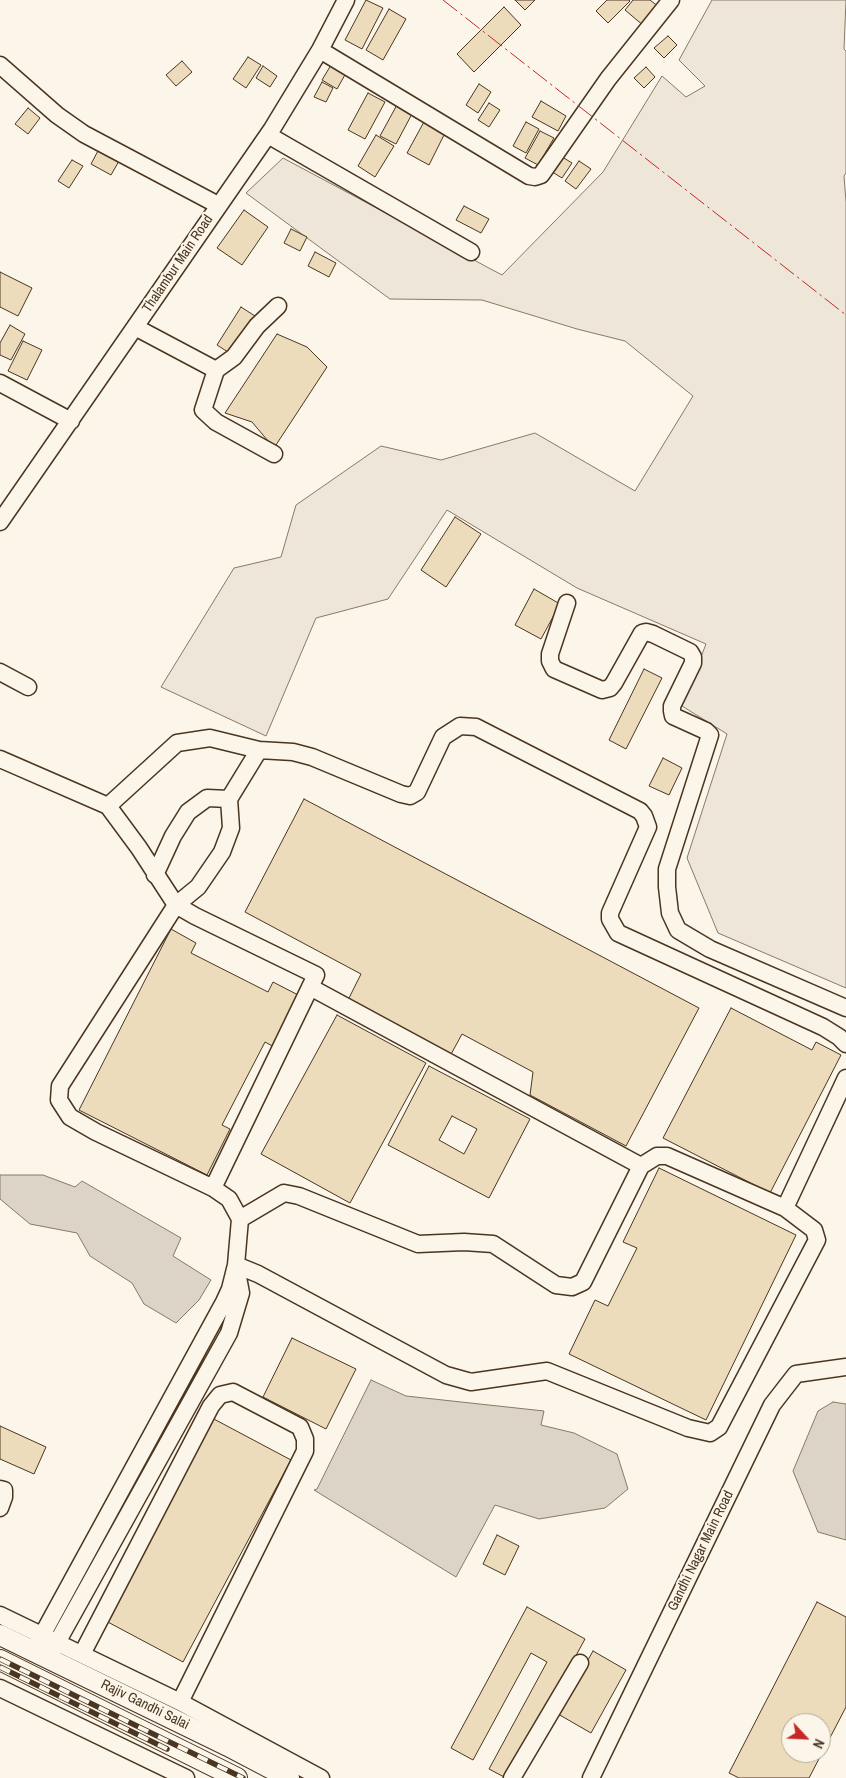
<!DOCTYPE html>
<html>
<head>
<meta charset="utf-8">
<style>
  body { margin:0 }
  #map { position:relative; width:846px; height:1778px; overflow:hidden; background:#fbf6e9; font-family:"Archivo Narrow",sans-serif }
  canvas { display:block }
  .north { position:absolute; left:781px; top:1713px; width:50px; height:50px; box-sizing:border-box; background:#fbf6e9; border:1px solid #b4a999; border-radius:50%; rotate:115deg; font-size:14px; font-weight:700; line-height:20px; text-align:center; color:#4a3520 }
  .north::after { content:''; display:block; margin:auto; width:18px; height:22px; background:#c62828; clip-path:polygon(50% 0,100% 100%,50% 72%,0 100%) }
</style>
</head>
<body>
<div id="map">
<canvas width="846" height="1778"></canvas>
<div class="north">N</div>
</div>
<script>
const ctx = document.querySelector('canvas').getContext('2d');
ctx.lineJoin = 'round';
function fillPath(path, color) { ctx.fillStyle = color; ctx.fill(path, 'evenodd'); }
const shape = rows => new Path2D(rows.map(r => 'M' + r).join(''));
function strokePath(path, color, width, dash) { ctx.strokeStyle = color; ctx.lineWidth = width; ctx.lineCap = dash ? 'butt' : 'round'; ctx.setLineDash(dash || []); ctx.stroke(path); }
function label(font, color, halo, rows, align = 'center') {
  ctx.font = font + ' "Archivo Narrow",sans-serif'; ctx.lineWidth = 4; ctx.setLineDash([]); ctx.textBaseline = 'middle'; ctx.strokeStyle = halo; ctx.fillStyle = color; for (const [text, x, y, turn = 0] of rows) {
    ctx.save(); ctx.translate(x, y); ctx.rotate((+turn || 0) * Math.PI / 180); ctx.textAlign = isNaN(turn) ? turn : align; if (halo) ctx.strokeText(text, 0, 0); ctx.fillText(text, 0, 0); ctx.restore();
  }
}
const green = shape([
  [712,0,846,0,844,49,846,51,846,173,844,176,846,202,846,988,718,933,687,858,727,734,682,706,706,644,577,588,447,510,388,599,316,618,266,736,161,687,234,568,281,557,296,505,381,446,441,460,535,433,635,491,693,396,625,341,577,329,482,300,390,299,246,193,283,158,502,275,603,172,662,76,686,97,705,86,679,60,712,0]
]);
fillPath(green, '#ede6d9');
strokePath(green, '#887966', 1);
const water = shape([
  [0,1175,43,1175,75,1187,82,1181,181,1238,173,1256,211,1280,199,1300,176,1323,144,1304,132,1283,90,1256,77,1233,30,1224,0,1199,0,1175],
  [371,1380,406,1396,544,1411,541,1425,574,1433,617,1454,628,1489,605,1508,539,1519,495,1505,456,1577,314,1490,317,1489,371,1380],
  [833,1402,846,1404,846,1540,818,1532,793,1471,818,1411,833,1402]
]);
fillPath(water, '#dcd4c6');
strokePath(water, '#887966', 1);
const building = shape([
  [366,0,383,8,362,49,345,40,366,0],
  [515,0,535,0,525,10,515,0],
  [607,0,629,0,630,1,608,23,596,11,607,0],
  [633,0,650,0,659,7,644,26,625,10,633,0],
  [504,7,521,25,474,72,457,54,504,7],
  [389,9,406,19,383,60,366,50,389,9],
  [668,36,677,45,664,58,654,48,668,36],
  [248,57,261,65,246,88,233,79,248,57],
  [182,61,192,72,176,86,166,75,182,61],
  [331,65,346,73,337,89,322,80,331,65],
  [263,66,277,76,270,87,256,78,263,66],
  [646,67,655,77,644,88,634,78,646,67],
  [322,82,333,88,326,102,314,97,322,82],
  [479,84,491,92,478,113,466,105,479,84],
  [368,93,385,102,365,139,348,130,368,93],
  [541,101,566,116,558,131,532,117,541,101],
  [398,103,413,112,396,144,380,136,398,103],
  [489,103,500,110,489,127,478,120,489,103],
  [28,108,40,118,28,134,15,124,28,108],
  [425,120,446,131,429,165,407,153,425,120],
  [526,122,539,129,526,153,513,146,526,122],
  [540,131,554,138,538,165,525,158,540,131],
  [376,135,394,146,375,177,358,166,376,135],
  [99,149,119,161,111,175,91,164,99,149],
  [559,155,572,163,562,178,549,170,559,155],
  [72,160,83,166,69,188,58,181,72,160],
  [579,161,591,169,576,189,565,181,579,161],
  [464,206,489,219,481,233,456,220,464,206],
  [244,210,268,227,242,265,217,248,244,210],
  [291,229,307,237,300,251,284,243,291,229],
  [315,252,336,263,329,277,308,266,315,252],
  [0,272,32,288,18,316,0,307,0,272],
  [241,307,255,316,231,354,217,345,241,307],
  [10,325,25,334,11,360,0,355,0,343,10,325],
  [277,334,307,347,327,367,274,448,252,422,225,413,277,334],
  [23,341,42,350,27,380,8,371,23,341],
  [455,517,481,534,446,587,421,570,455,517],
  [534,589,560,604,541,639,515,625,534,589],
  [644,669,662,678,626,749,609,740,644,669],
  [663,758,682,768,669,795,649,786,663,758],
  [304,799,699,1008,626,1146,530,1095,533,1072,462,1034,449,1058,346,1004,361,974,245,912,304,799],
  [171,929,196,943,191,953,268,992,273,982,302,997,276,1048,265,1042,222,1125,230,1129,207,1175,79,1110,171,929],
  [731,1008,812,1050,816,1042,841,1055,770,1193,663,1138,731,1008],
  [337,1015,426,1063,350,1203,261,1154,337,1015],
  [429,1066,530,1119,489,1198,388,1145,429,1066],
  [452,1116,477,1129,464,1154,439,1140,452,1116],
  [659,1168,796,1235,706,1420,569,1354,595,1300,608,1306,637,1248,623,1242,659,1168],
  [292,1338,356,1369,326,1429,263,1397,292,1338],
  [212,1418,291,1460,183,1662,104,1620,212,1418],
  [0,1426,46,1447,34,1474,0,1459,0,1426],
  [497,1535,519,1546,505,1575,483,1564,497,1535],
  [817,1602,846,1617,846,1707,809,1778,739,1778,729,1773,817,1602],
  [791,1723,821,1723,821,1753,791,1753,791,1723],
  [527,1607,585,1639,509,1778,506,1778,489,1769,547,1662,531,1653,473,1760,451,1748,527,1607],
  [593,1651,626,1670,591,1733,558,1714,593,1651]
]);
fillPath(building, '#ecdcbc');
strokePath(building, '#4a3520', 1);
const minor = shape([
  [320,50,529,176,535,177,541,175,608,79,671,0],
  [0,65,57,115,84,134,218,205],
  [268,135,471,252],
  [135,327,216,370,203,410,216,422,274,454],
  [216,370,234,357,257,326,278,306],
  [0,383,71,421],
  [0,522,272,129,320,50,346,0],
  [567,603,550,654,550,661,554,669,602,690,610,688,614,683,642,633,646,632,653,634,690,652,693,657,693,663,672,706,672,711,673,716,706,731,710,735,667,869,667,887,670,913,678,930,710,949,846,1008],
  [0,672,28,687],
  [0,759,108,806,139,848,176,905,198,887,222,852,231,828,229,799,259,750],
  [108,806,177,743,210,738,259,750,293,752,312,757,401,794,410,796,417,792,443,737,460,726,476,727,640,811,644,816,648,827,610,913,610,919,618,933,823,1027,839,1037,846,1044],
  [155,875,173,836,188,812,207,798,229,799],
  [785,1208,846,1078],
  [240,1219,284,1193,299,1196,418,1244,464,1242,493,1244,556,1285,572,1287,583,1282,641,1166],
  [236,1265,258,1274,446,1375,471,1382,547,1371,688,1428,710,1433,719,1427,817,1240,814,1230,785,1208,667,1156,657,1156,641,1166,310,987],
  [0,1489,4,1490,4,1497,0,1508],
  [0,1615,180,1702,321,1778],
  [34,1650,224,1302,230,1289,236,1265,240,1219,229,1199,213,1188,96,1132,70,1117,59,1100,60,1086,176,905,195,916,316,975,213,1188],
  [82,1654,211,1406,220,1395,233,1392,300,1427,305,1439,305,1451,180,1702],
  [49,1657,229,1333,241,1293,237,1272],
  [0,1688,186,1778],
  [512,1778,580,1663],
  [591,1778,772,1405,796,1374,846,1367]
]);
const major = shape([
  [0,1635,228,1746,289,1778],
  [0,1660,237,1778]
]);
strokePath(minor, '#4a3520', 19);
strokePath(major, '#4a3520', 22);
strokePath(minor, '#fbf6e9', 16);
strokePath(major, '#fbf6e9', 20);
const rail = shape([
  [0,1659,243,1778],
  [0,1667,167,1749]
]);
strokePath(rail, '#4a3520', 5.5);
strokePath(rail, '#fbf6e9', 4, [11]);
strokePath(shape([
  [443,0,846,315]
]), '#c62828', 1, [18, 4, 2.5, 4]);
label('14px', '#4a3520', '#fbf6e9', [
  ["Thalambur Main Road",178,264,-56],
  ["Gandhi Nagar Main Road",701,1551,-64],
  ["Rajiv Gandhi Salai",145,1705,26]
]);
</script>
</body>
</html>
